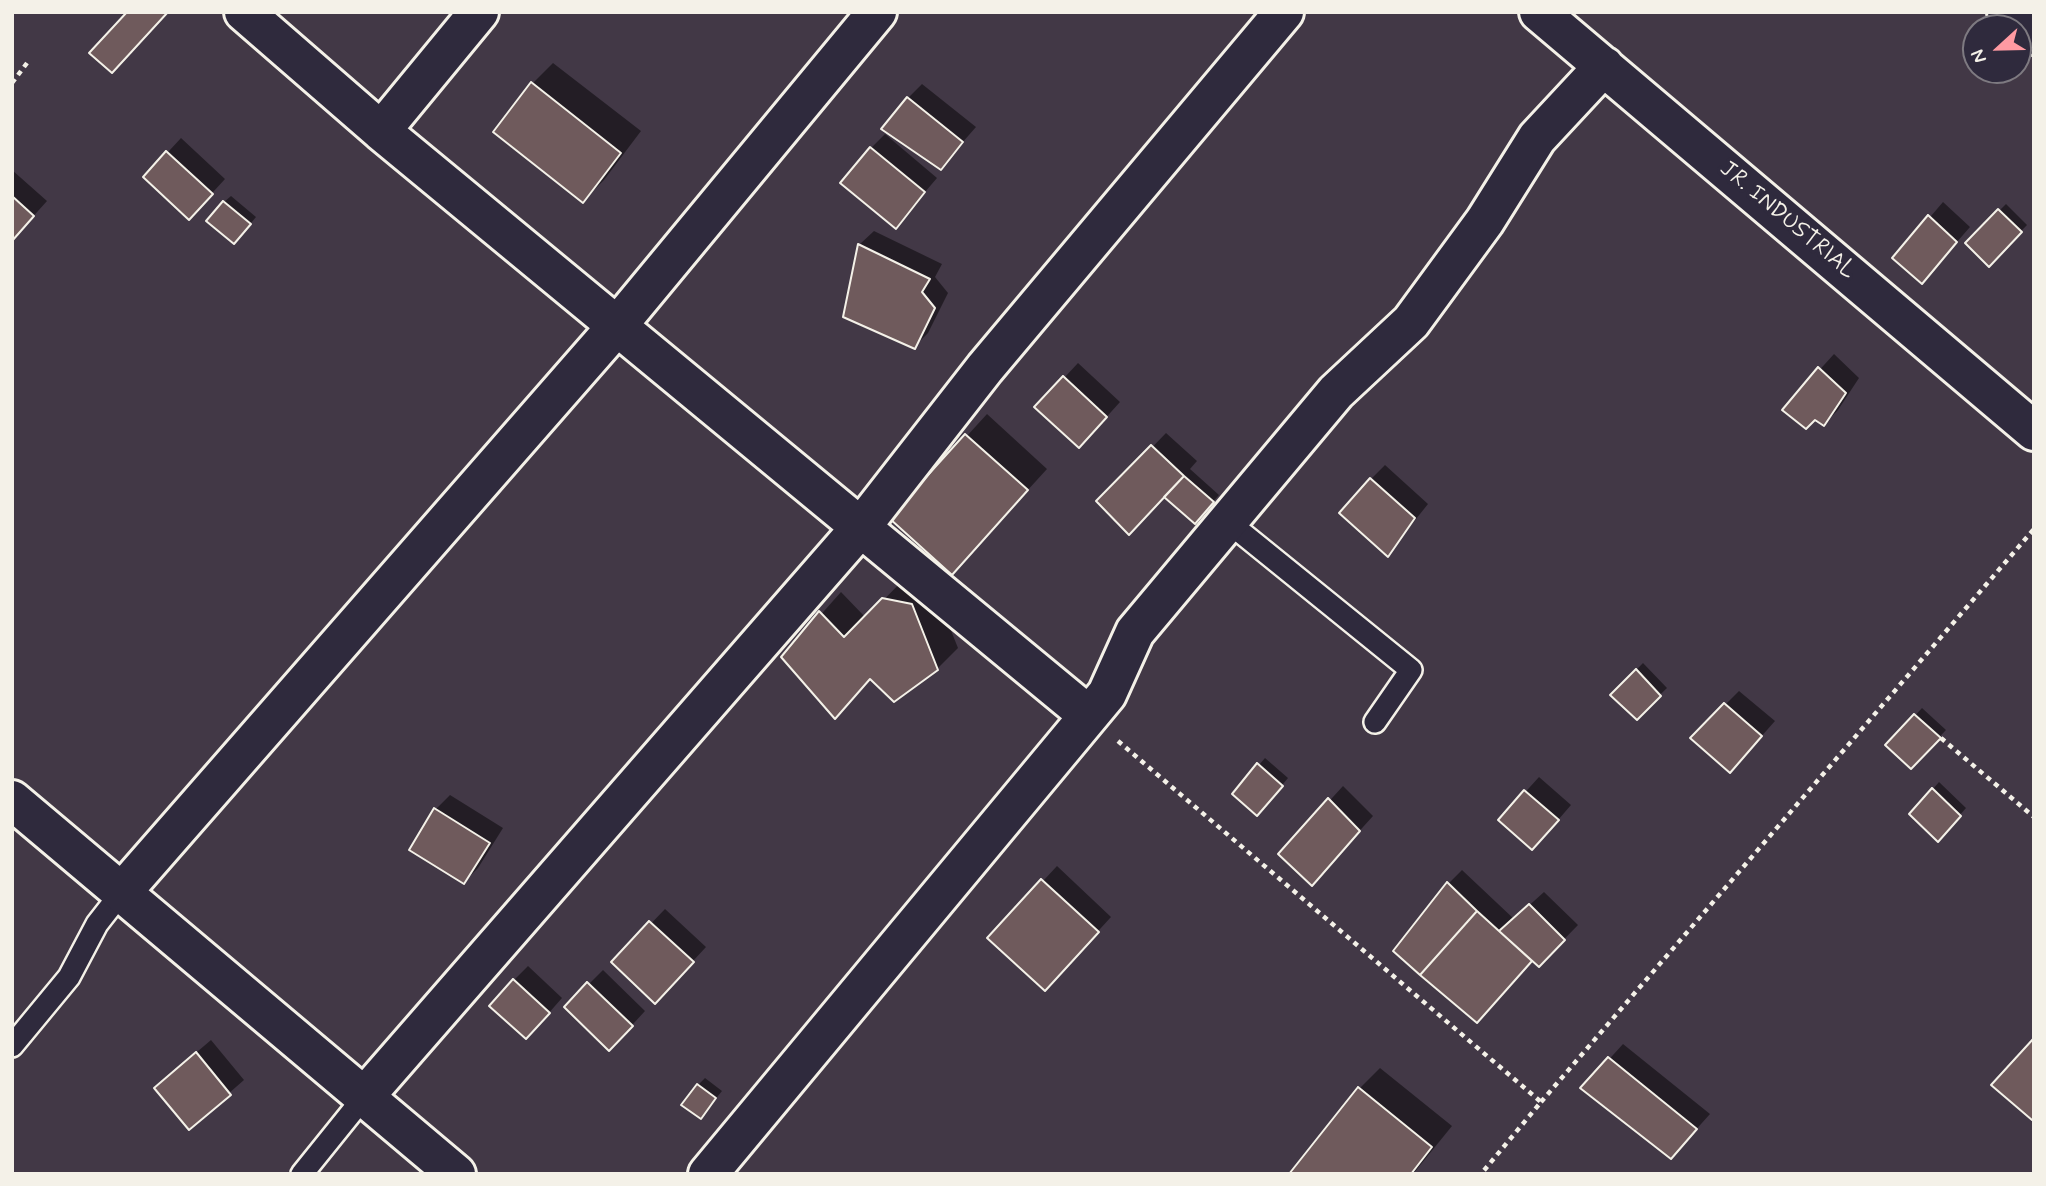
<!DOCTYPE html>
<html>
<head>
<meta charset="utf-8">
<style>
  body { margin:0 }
  #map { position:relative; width:2046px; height:1186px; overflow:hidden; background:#423846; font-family:Mynerve,sans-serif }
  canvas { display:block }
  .frame { position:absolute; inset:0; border:14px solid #f4f1e8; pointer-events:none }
  .north { position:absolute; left:1962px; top:14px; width:70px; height:70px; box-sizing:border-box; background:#2f2a3d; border:2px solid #7e7a81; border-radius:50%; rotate:248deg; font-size:19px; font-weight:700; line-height:28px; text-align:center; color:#f4f1e8 }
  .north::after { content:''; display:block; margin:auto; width:24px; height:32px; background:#ff9aa2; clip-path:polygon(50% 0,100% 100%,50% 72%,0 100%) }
</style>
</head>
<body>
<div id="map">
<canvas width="2046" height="1186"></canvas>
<div class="frame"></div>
<div class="north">N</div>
</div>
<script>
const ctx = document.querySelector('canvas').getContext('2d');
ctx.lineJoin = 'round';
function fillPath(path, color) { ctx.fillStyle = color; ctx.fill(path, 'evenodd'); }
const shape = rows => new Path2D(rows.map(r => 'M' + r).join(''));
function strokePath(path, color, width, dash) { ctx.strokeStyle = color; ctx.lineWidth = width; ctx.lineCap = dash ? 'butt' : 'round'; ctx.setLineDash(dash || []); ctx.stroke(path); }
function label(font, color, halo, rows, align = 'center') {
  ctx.font = font + ' Mynerve,sans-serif'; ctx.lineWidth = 7; ctx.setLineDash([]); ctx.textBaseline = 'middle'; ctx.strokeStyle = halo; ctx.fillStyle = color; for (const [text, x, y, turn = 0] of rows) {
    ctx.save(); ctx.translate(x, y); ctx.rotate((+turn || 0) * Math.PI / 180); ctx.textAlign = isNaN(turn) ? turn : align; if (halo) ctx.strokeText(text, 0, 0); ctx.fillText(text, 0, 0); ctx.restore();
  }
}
fillPath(shape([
  [553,63,641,131,604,180,583,201,532,84],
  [922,84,976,127,940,168,908,98],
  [885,134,937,178,896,226,871,148],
  [181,138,225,179,203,203,145,177],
  [12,170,47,201,12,240],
  [231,196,256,217,241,235,224,202],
  [1943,202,1970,227,1922,282,1895,258],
  [2006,204,2027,225,1989,264,1967,243],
  [874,231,942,264,935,277,948,293,928,333,914,347,845,316,860,244],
  [1834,354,1859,378,1838,410,1824,424,1784,409],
  [1078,363,1120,402,1093,432,1037,407],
  [987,414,1047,469,952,573,892,518],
  [1166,433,1197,461,1190,469,1219,495,1201,515,1165,495,1099,502],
  [1385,465,1428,504,1388,554,1371,479],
  [905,578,932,583,958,648,937,669,871,678,855,696,783,657,841,592,866,618],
  [1643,663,1667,688,1637,717,1612,695],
  [1739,691,1775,721,1744,756,1692,738],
  [1922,708,1946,730,1911,767,1888,745],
  [1265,758,1288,778,1264,807,1234,794],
  [1539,777,1571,805,1546,834,1500,820],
  [1939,782,1966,808,1944,833,1933,789],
  [1343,786,1373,816,1325,869,1281,854],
  [450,795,503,828,478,868,464,882,411,849,436,809],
  [1057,866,1111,917,1058,975,990,938],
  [1462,870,1514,919,1544,892,1578,925,1539,965,1533,960,1491,1007,1448,884],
  [665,909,706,947,669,987,614,962],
  [528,966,562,998,540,1023,514,980],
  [603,970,645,1011,623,1035,566,1007],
  [211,1040,244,1080,189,1128,170,1075],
  [1623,1044,1710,1114,1684,1143,1583,1088],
  [1380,1068,1452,1126,1413,1174,1291,1174,1359,1089],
  [705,1078,722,1091,701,1117,698,1085]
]), '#0007');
const building = shape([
  [127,12,168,12,112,73,89,53,127,12],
  [531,82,621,153,583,203,493,132,531,82],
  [907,97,963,142,941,170,881,129,907,97],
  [870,147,925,192,896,229,840,183,870,147],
  [166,151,213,194,189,220,143,177,166,151],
  [12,196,34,216,12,241,12,196],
  [223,201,251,224,234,244,206,221,223,201],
  [1998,209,2022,232,1989,267,1965,243,1998,209],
  [1928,215,1957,242,1922,284,1892,258,1928,215],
  [858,244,930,279,922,292,935,308,915,349,843,317,858,244],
  [1818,367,1846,393,1824,426,1815,420,1806,429,1782,410,1818,367],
  [1063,376,1107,417,1079,448,1034,407,1063,376],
  [965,434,1028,490,952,575,889,518,965,434],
  [1151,445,1184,476,1129,535,1096,501,1151,445],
  [1184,476,1214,502,1195,524,1164,497,1184,476],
  [1370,478,1415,518,1388,557,1339,513,1370,478],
  [882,598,912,604,938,670,894,702,870,679,835,719,781,657,819,611,844,637,882,598],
  [1636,669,1661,696,1637,720,1610,695,1636,669],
  [1724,703,1762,736,1730,773,1690,738,1724,703],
  [1914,714,1941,738,1911,769,1885,745,1914,714],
  [1257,763,1283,786,1257,816,1232,794,1257,763],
  [1932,788,1961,816,1938,842,1909,814,1932,788],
  [1524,790,1559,820,1532,850,1498,820,1524,790],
  [1328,798,1360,831,1312,886,1278,854,1328,798],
  [434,808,490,843,464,884,409,850,434,808],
  [1041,879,1099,932,1045,991,987,938,1041,879],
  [1447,882,1477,911,1420,975,1393,951,1447,882],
  [1529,904,1565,940,1539,967,1499,931,1529,904],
  [1477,911,1532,961,1477,1023,1420,975,1477,911],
  [649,921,694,962,655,1004,611,962,649,921],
  [513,979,550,1013,526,1039,489,1006,513,979],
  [587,982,633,1026,609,1051,564,1007,587,982],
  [2034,1038,2034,1118,2032,1120,1991,1085,2034,1038],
  [196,1052,231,1095,189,1130,154,1088,196,1052],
  [1608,1057,1697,1129,1671,1159,1580,1088,1608,1057],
  [697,1084,716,1098,701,1119,681,1105,697,1084],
  [1358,1087,1432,1147,1411,1174,1289,1174,1358,1087]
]);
fillPath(building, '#6f5a5c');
strokePath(building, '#f4f1e8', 2);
const lane = shape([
  [1227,521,1411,670,1375,722],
  [12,1046,69,977,97,924,122,892],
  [302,1174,364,1097]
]);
const street = shape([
  [244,12,381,131,1088,715],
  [1539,12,2034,431],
  [2007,12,2034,35],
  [381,131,479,12],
  [12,800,456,1174],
  [122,892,617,326,877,12],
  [364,1097,861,527,985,368,1284,12],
  [708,1174,1107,694,1135,632,1336,392,1411,322,1485,221,1537,138,1604,66]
]);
strokePath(lane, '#f4f1e8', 26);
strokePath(street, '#f4f1e8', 44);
strokePath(shape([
  [12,83,30,59],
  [1941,738,2034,817],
  [1118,741,1541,1102,1481,1174],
  [1541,1102,2034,529]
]), '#f4f1e8', 4.5, [5, 5]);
strokePath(lane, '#2f2a3d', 21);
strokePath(street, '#2f2a3d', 38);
label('23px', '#f4f1e8', '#2f2a3d', [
  ["JR. INDUSTRIAL",1787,221,40]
]);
</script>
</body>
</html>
